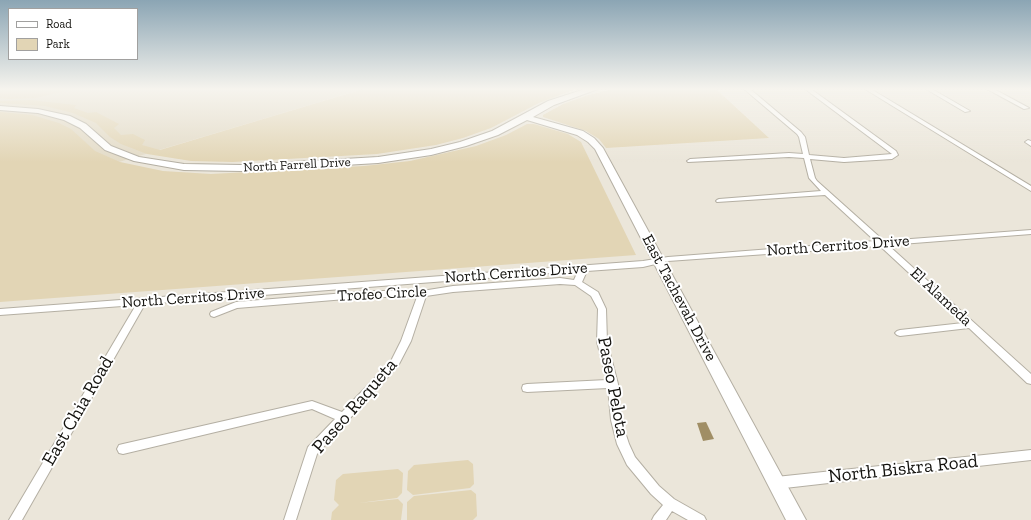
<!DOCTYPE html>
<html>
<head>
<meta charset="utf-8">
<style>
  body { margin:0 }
  #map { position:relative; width:1031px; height:520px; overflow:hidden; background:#ebe6da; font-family:"Zilla Slab",serif }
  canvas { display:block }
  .legend { position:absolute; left:8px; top:8px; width:130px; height:52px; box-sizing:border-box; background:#fff; border:1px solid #a1a09f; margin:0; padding:5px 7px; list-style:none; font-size:12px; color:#13120e }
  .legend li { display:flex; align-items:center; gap:8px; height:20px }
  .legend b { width:20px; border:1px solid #a1a09f }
</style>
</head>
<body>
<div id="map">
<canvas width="1031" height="520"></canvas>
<ul class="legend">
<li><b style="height:5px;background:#fff"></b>Road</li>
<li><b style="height:11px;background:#e2d5b5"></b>Park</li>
</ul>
</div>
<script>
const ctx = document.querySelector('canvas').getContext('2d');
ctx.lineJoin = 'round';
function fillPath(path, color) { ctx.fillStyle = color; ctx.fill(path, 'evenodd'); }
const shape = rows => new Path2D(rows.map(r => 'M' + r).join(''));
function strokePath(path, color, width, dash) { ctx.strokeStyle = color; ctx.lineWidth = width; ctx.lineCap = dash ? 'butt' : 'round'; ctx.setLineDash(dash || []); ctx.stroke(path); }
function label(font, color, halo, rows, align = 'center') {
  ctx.font = font + ' "Zilla Slab",serif'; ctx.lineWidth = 4; ctx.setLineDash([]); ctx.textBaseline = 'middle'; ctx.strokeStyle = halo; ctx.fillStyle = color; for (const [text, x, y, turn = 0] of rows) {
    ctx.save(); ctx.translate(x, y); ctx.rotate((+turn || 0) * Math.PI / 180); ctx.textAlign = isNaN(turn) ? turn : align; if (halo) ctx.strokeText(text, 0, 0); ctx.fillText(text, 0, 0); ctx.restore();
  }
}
fillPath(shape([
  [0,89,363,89,62,179,0,193]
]), '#e3dbc7');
fillPath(shape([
  [0,89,73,89,36,98,8,99,0,98],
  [363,89,576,89,539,103,491,128,463,138,436,145,377,154,233,162,191,161,147,154,121,144,110,137,96,123,73,113,45,106,0,103,0,101,30,100,76,105,74,108,88,113,96,112,119,124,114,128,121,135,133,134,145,140,142,145,160,150],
  [613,89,716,89,769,138,606,148,599,139,586,131,543,117,543,115,563,104,588,95],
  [0,112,32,115,59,123,71,129,95,151,120,162,163,171,211,174,364,166,410,161,476,146,506,135,527,124,534,124,568,134,581,142,636,255,0,302],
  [468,460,473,464,474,484,470,488,413,495,407,490,408,471,414,465],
  [398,469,403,473,402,493,397,498,359,503,398,499,403,504,401,520,331,520,332,512,339,505,334,500,336,480,343,474],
  [471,490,476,494,477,516,473,520,407,520,407,502,414,496]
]), '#e2d5b5');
fillPath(shape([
  [706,422,714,439,703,441,697,423]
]), '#a08e65');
const street = shape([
  [744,89,750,89,801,132,805,137,809,155,844,158,892,154,805,89,811,89,896,151,898,155,892,159,844,162,810,159,815,178,817,181,884,241,1031,230,1031,234,888,245,1031,374,1031,384,1027,383,969,328,900,336,897,335,895,333,897,331,900,330,963,323,880,246,668,261,643,267,587,271,582,282,598,292,606,309,607,342,618,384,621,420,629,444,635,457,659,486,674,499,704,516,706,520,688,520,672,511,666,520,652,520,654,516,663,505,651,494,627,465,617,444,611,420,608,388,527,392,523,391,522,388,523,385,527,384,607,380,597,342,598,309,591,296,575,285,560,284,453,292,426,296,411,341,398,366,317,454,296,520,284,520,308,447,335,419,312,409,123,454,119,453,117,449,119,445,123,444,312,401,342,412,391,361,401,341,417,297,370,297,237,308,214,317,211,316,210,314,211,312,236,302,370,291,422,291,453,286,560,278,574,280,578,271,145,304,22,520,9,520,136,305,0,315,0,309,643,261,668,257,875,241,825,195,717,202,716,201,717,200,719,199,821,191,809,178,804,158,789,157,688,162,687,161,690,159,789,153,803,154,799,137,797,134,744,89],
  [865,89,871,89,1031,186,1031,191,865,89],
  [926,89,932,89,970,111,965,112,926,89],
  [987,89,994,89,1029,108,1024,109,987,89],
  [1028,140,1031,141,1031,146,1025,142,1028,140],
  [1031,450,1031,460,776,489,772,487,770,483,772,479,776,477,1031,450]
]);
const secondary = shape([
  [585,89,598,89,554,105,533,117,583,131,594,138,603,148,806,520,786,520,595,149,588,142,577,135,527,120,498,135,466,146,431,155,378,163,242,171,184,170,134,161,105,150,80,128,64,120,38,113,0,110,0,106,38,109,70,116,86,124,111,146,139,157,184,164,242,165,378,157,431,149,460,142,492,131,548,101,585,89]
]);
strokePath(street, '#b4afa3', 2);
strokePath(secondary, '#b4afa3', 2);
fillPath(street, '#fff');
fillPath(secondary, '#fff');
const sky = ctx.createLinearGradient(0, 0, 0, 162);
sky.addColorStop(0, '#8ba5b4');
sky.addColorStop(0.55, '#f6f4ee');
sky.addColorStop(1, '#f6f4ee00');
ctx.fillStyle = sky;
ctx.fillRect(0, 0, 1031, 162);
label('13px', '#13120e', '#fff', [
  ["North Farrell Drive",297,165,-3]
]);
label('16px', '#13120e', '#fff', [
  ["North Cerritos Drive",838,246,-4],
  ["North Cerritos Drive",516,273,-4],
  ["Trofeo Circle",382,294,-3],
  ["El Alameda",941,297,43],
  ["North Cerritos Drive",193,298,-4],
  ["East Tachevah Drive",679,298,62]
]);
label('19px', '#13120e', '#fff', [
  ["Paseo Pelota",613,387,79],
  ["Paseo Raqueta",355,406,-49],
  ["East Chia Road",78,411,-60],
  ["North Biskra Road",903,469,-6]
]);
</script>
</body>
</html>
